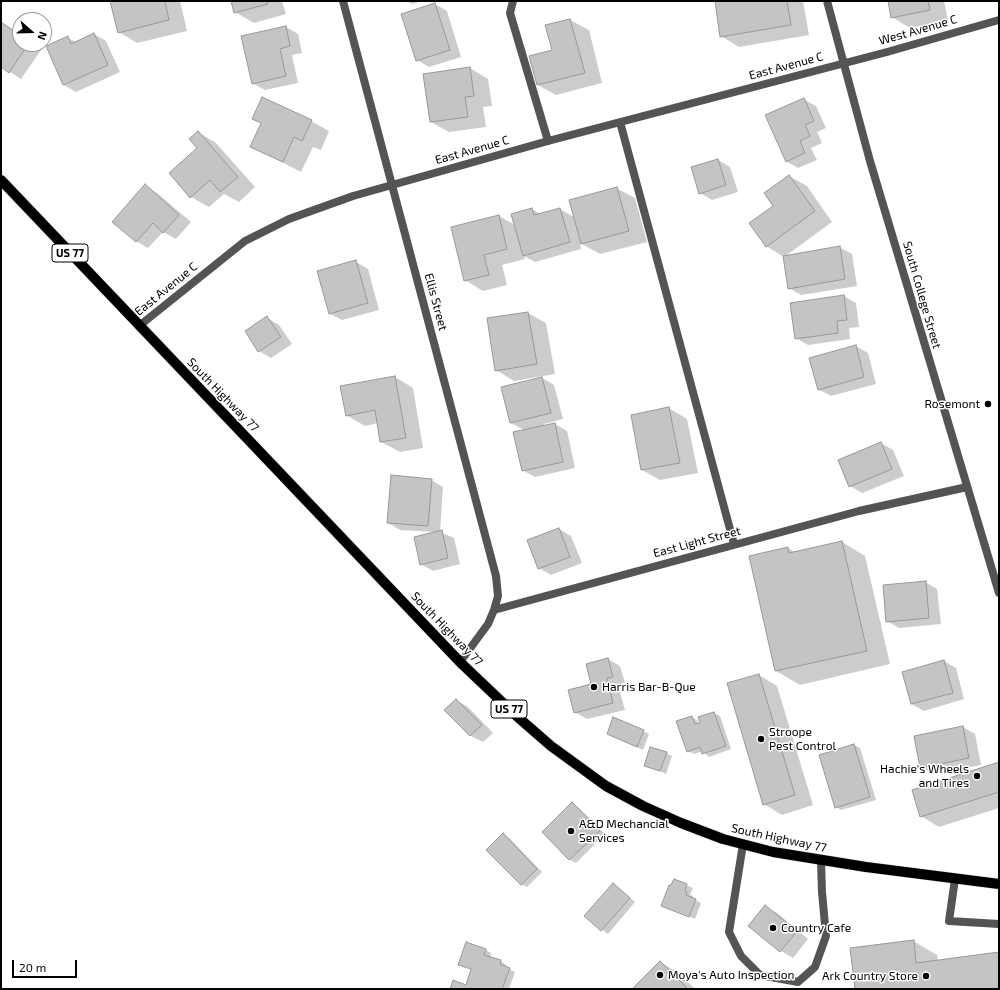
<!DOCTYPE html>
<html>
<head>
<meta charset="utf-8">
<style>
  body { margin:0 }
  #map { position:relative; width:1000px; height:990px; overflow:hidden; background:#fff; font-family:"Exo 2",sans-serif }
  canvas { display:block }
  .frame { position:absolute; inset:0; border:2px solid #000; pointer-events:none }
  .north { position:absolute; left:12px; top:12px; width:40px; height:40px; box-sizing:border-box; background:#fff; border:1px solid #999; border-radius:50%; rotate:110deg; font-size:11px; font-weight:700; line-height:16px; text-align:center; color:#000 }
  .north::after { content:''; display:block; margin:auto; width:14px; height:18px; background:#000; clip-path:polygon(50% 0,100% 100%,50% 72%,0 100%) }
  .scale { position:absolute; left:12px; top:960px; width:65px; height:18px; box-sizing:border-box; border:2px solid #000; border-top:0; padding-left:5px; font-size:12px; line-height:14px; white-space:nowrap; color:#000; -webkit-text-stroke:3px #fff; paint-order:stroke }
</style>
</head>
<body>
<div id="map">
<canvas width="1000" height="990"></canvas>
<div class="frame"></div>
<div class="north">N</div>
<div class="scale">20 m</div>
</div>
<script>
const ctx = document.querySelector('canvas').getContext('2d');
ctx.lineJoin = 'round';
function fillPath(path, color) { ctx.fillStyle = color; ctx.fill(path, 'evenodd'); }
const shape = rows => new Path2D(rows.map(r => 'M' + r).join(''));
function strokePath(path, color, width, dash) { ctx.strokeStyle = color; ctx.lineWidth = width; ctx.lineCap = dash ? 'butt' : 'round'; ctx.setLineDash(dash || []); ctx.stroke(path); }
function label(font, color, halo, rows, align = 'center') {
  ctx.font = font + ' "Exo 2",sans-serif'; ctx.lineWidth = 3; ctx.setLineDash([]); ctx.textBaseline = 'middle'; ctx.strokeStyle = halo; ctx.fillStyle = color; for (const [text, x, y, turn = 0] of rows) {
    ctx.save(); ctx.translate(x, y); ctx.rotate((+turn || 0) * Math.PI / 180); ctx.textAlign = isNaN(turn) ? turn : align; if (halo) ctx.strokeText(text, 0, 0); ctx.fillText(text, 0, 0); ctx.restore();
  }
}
fillPath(shape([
  [111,1,180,1,187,31,137,43,119,32],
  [232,1,282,1,286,14,254,23,235,12],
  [407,1,423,1,412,4],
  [718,1,803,1,809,35,739,47,721,36],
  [889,1,944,1,948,20,910,28,892,17],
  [435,4,447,11,461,57,429,67,417,60],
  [570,20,589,30,602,83,556,95,538,85,553,51,546,26],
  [1,23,20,35,20,44,33,44,41,50,21,79,1,66],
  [286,27,298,34,302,53,292,55,298,83,265,90,252,83],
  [94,34,106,41,120,72,76,92,64,85,47,47,67,38,76,42],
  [470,68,488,79,492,106,483,107,486,127,449,132,431,122,424,75],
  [803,99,816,106,826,128,817,132,822,143,811,148,817,160,798,168,786,161],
  [311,121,329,131,321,150,313,147,301,172,252,147],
  [198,132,216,143,255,187,239,202,224,194,209,207,191,197,198,148],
  [718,160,730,167,738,192,712,200,700,193],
  [789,176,807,186,832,222,784,257,766,246,774,206],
  [145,186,157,193,191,222,176,239,163,232,148,248,136,241],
  [616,188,635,198,647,242,600,254,580,243,581,249,535,262,524,256,525,259,502,265,507,285,483,291,465,280,499,216,515,225,532,209,540,214,560,209,574,217],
  [839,247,852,254,857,286,801,295,789,288],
  [356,262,368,269,379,310,342,320,330,314],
  [844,296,856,303,859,327,849,328,850,339,808,345,796,338],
  [528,313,546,323,555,374,514,381,496,370,488,319],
  [267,318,279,325,292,344,271,358,259,351],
  [856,346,868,353,876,384,831,396,818,389],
  [395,377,413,388,423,448,400,452,381,442,378,423,365,426,346,415],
  [542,378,554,385,563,419,544,424,544,426,555,424,567,431,575,468,535,477,522,470,524,430,511,423,502,388],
  [669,408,687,419,698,473,660,480,642,470],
  [881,443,893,450,904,476,862,493,850,486],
  [431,480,443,487,440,532,454,538,460,564,433,571,421,564,436,532,400,530,388,523],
  [559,529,571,536,582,563,551,575,539,568,529,540],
  [842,542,865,556,890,664,800,685,776,671,788,548,796,553],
  [925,582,937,589,941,624,899,628,887,621],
  [608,659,620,666,625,683,618,685,625,710,587,719,575,712],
  [944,661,956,668,964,699,924,711,911,704],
  [759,675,777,686,813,805,782,815,764,804],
  [456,700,468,707,493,733,483,742,471,736,446,710],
  [714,713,720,716,731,749,709,757,703,751,694,754,688,751,692,717,697,720,699,724],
  [614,719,649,734,643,750,608,734],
  [963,727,975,734,981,765,933,774,921,767],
  [854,745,860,748,876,800,841,810,836,807],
  [666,753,672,756,666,774,645,765],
  [999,763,999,808,939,827,921,816],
  [572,803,578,807,605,834,576,863,570,860,543,832],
  [503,835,509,838,542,872,527,887,521,884],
  [674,880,693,888,690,895,693,896,692,898,701,903,695,919,663,906],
  [613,884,635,902,608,934,585,916],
  [765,907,777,913,808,939,793,958,781,951],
  [913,941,937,955,938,961,999,953,999,989,856,989],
  [486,950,491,953,490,958,501,961,506,965,505,967,515,972,509,989,451,989,466,986,472,970,459,964],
  [660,962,679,973,695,989,634,989]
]), '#0003');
const building = shape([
  [110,1,165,1,169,20,118,33,110,1],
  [231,1,267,1,268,4,234,13,231,1],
  [715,1,787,1,791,25,720,37,715,1],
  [888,1,928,1,930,10,891,18,888,1],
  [435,3,450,50,416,61,401,14,435,3],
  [570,19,585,73,537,85,529,56,552,50,545,25,570,19],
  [1,22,20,35,20,44,28,44,9,73,1,67,1,22],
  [286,26,290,46,280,49,286,76,252,84,241,36,286,26],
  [94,33,108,65,63,85,46,46,68,36,71,44,94,33],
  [470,67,474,96,465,97,468,117,430,122,423,74,470,67],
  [262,97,312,120,302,141,294,137,283,162,250,147,261,123,252,119,262,97],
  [804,98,814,121,805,125,810,136,800,141,805,153,786,162,765,115,804,98],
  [198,131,238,177,220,192,210,180,190,198,169,173,197,148,189,139,198,131],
  [718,159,726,185,699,194,691,167,718,159],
  [789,175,815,211,766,247,749,223,773,206,764,193,789,175],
  [145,184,179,215,163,233,153,223,136,242,112,222,145,184],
  [617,187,629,231,581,244,569,200,617,187],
  [532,208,534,215,560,208,570,242,523,256,511,214,532,208],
  [499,215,507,249,484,255,489,275,464,281,451,227,499,215],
  [840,246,845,279,788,289,783,256,840,246],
  [356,260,368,303,329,314,317,271,356,260],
  [844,295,847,320,837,321,838,333,795,339,790,303,844,295],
  [528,312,537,364,495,371,487,318,528,312],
  [267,316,281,337,258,352,245,331,267,316],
  [856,345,864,377,818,390,809,358,856,345],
  [395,376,406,438,380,442,375,410,346,416,340,386,395,376],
  [542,377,551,413,510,423,501,387,542,377],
  [669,407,680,463,641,470,631,415,669,407],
  [555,423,563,462,522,471,513,432,555,423],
  [881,442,892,469,849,487,838,460,881,442],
  [391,475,432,479,428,526,387,523,391,475],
  [559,528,570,557,538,569,527,540,559,528],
  [442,530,448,558,420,565,414,537,442,530],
  [842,541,867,651,775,671,749,556,788,547,789,553,842,541],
  [926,581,929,618,886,622,883,585,926,581],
  [608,658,613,677,607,678,613,703,574,713,568,690,591,684,586,664,608,658],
  [944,660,953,693,911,704,902,672,944,660],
  [759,674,795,795,763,805,727,683,759,674],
  [456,699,482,725,470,736,444,710,456,699],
  [714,712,726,746,702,754,700,747,687,752,676,721,692,716,695,724,700,723,698,717,714,712],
  [613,717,644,730,637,747,607,734,613,717],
  [963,726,969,758,920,768,914,736,963,726],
  [854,744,870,797,835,808,819,755,854,744],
  [650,747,667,752,660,771,644,766,650,747],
  [999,762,999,792,920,817,912,790,999,762],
  [572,802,600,831,569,860,542,832,572,802],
  [503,833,537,869,521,885,486,850,503,833],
  [674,879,687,884,685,890,687,892,686,895,696,899,689,917,661,906,669,885,671,885,674,879],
  [613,883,630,898,601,931,584,916,613,883],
  [765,905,797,931,780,952,748,926,765,905],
  [914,940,916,963,999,952,999,989,855,989,850,948,914,940],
  [466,942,486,949,484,955,501,960,500,964,510,968,502,989,450,989,453,980,466,985,471,969,458,965,466,942],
  [660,961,688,989,632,989,660,961]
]);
fillPath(building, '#c4c4c4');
strokePath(building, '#989898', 1);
const primary = shape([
  [1,180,460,662,520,719,551,746,606,786,643,806,681,823,723,839,773,852,866,867,999,884]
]);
strokePath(primary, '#dbdbdb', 11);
strokePath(shape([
  [513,1,510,13,548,141],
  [743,844,729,932,741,956,760,975,798,982,815,967,826,936,822,892,821,861],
  [955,879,949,921,999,924]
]), '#545454', 8);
strokePath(shape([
  [343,1,496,576,498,596,494,610],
  [827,1,870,161,999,593],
  [620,122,734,544],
  [139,326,245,241,289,219,353,196,548,141,887,52,999,20],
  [460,662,488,624,494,610,859,511,967,487]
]), '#545454', 8);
strokePath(primary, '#000', 10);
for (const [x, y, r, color] of [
  [988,404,4,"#000"],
  [594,687,4,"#000"],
  [761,739,4,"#000"],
  [977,776,4,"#000"],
  [571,831,4,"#000"],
  [773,928,4,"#000"],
  [660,975,4,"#000"],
  [926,976,4,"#000"]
]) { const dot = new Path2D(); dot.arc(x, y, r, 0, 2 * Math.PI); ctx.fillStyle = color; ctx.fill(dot); strokePath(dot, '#fff', 1.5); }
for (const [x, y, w] of [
  [70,253,36],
  [509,709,36]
]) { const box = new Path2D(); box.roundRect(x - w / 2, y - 9, w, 18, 3); ctx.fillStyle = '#fff'; ctx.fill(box); strokePath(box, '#000', 1); }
label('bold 11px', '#000', null, [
  ["US 77",70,253],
  ["US 77",509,709]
]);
label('12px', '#000', '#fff', [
  ["West Avenue C",918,30,-16],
  ["East Avenue C",786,66,-15],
  ["East Avenue C",472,150,-16],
  ["East Avenue C",166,289,-39],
  ["South College Street",922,295,74],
  ["Ellis Street",436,302,75],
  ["South Highway 77",223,395,46],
  ["East Light Street",697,542,-15],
  ["South Highway 77",447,629,46],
  ["South Highway 77",779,838,12]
]);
label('12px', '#000', '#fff', [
  ["Rosemont",980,404,"right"],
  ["Harris Bar-B-Que",602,687],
  ["Stroope",769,732],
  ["Pest Control",769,746],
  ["Hachie's Wheels",969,769,"right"],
  ["and Tires",969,783,"right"],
  ["A&D Mechancial",579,824],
  ["Services",579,838],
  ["Country Cafe",781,928],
  ["Moya's Auto Inspection",668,975],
  ["Ark Country Store",918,976,"right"]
], 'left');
</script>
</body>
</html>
